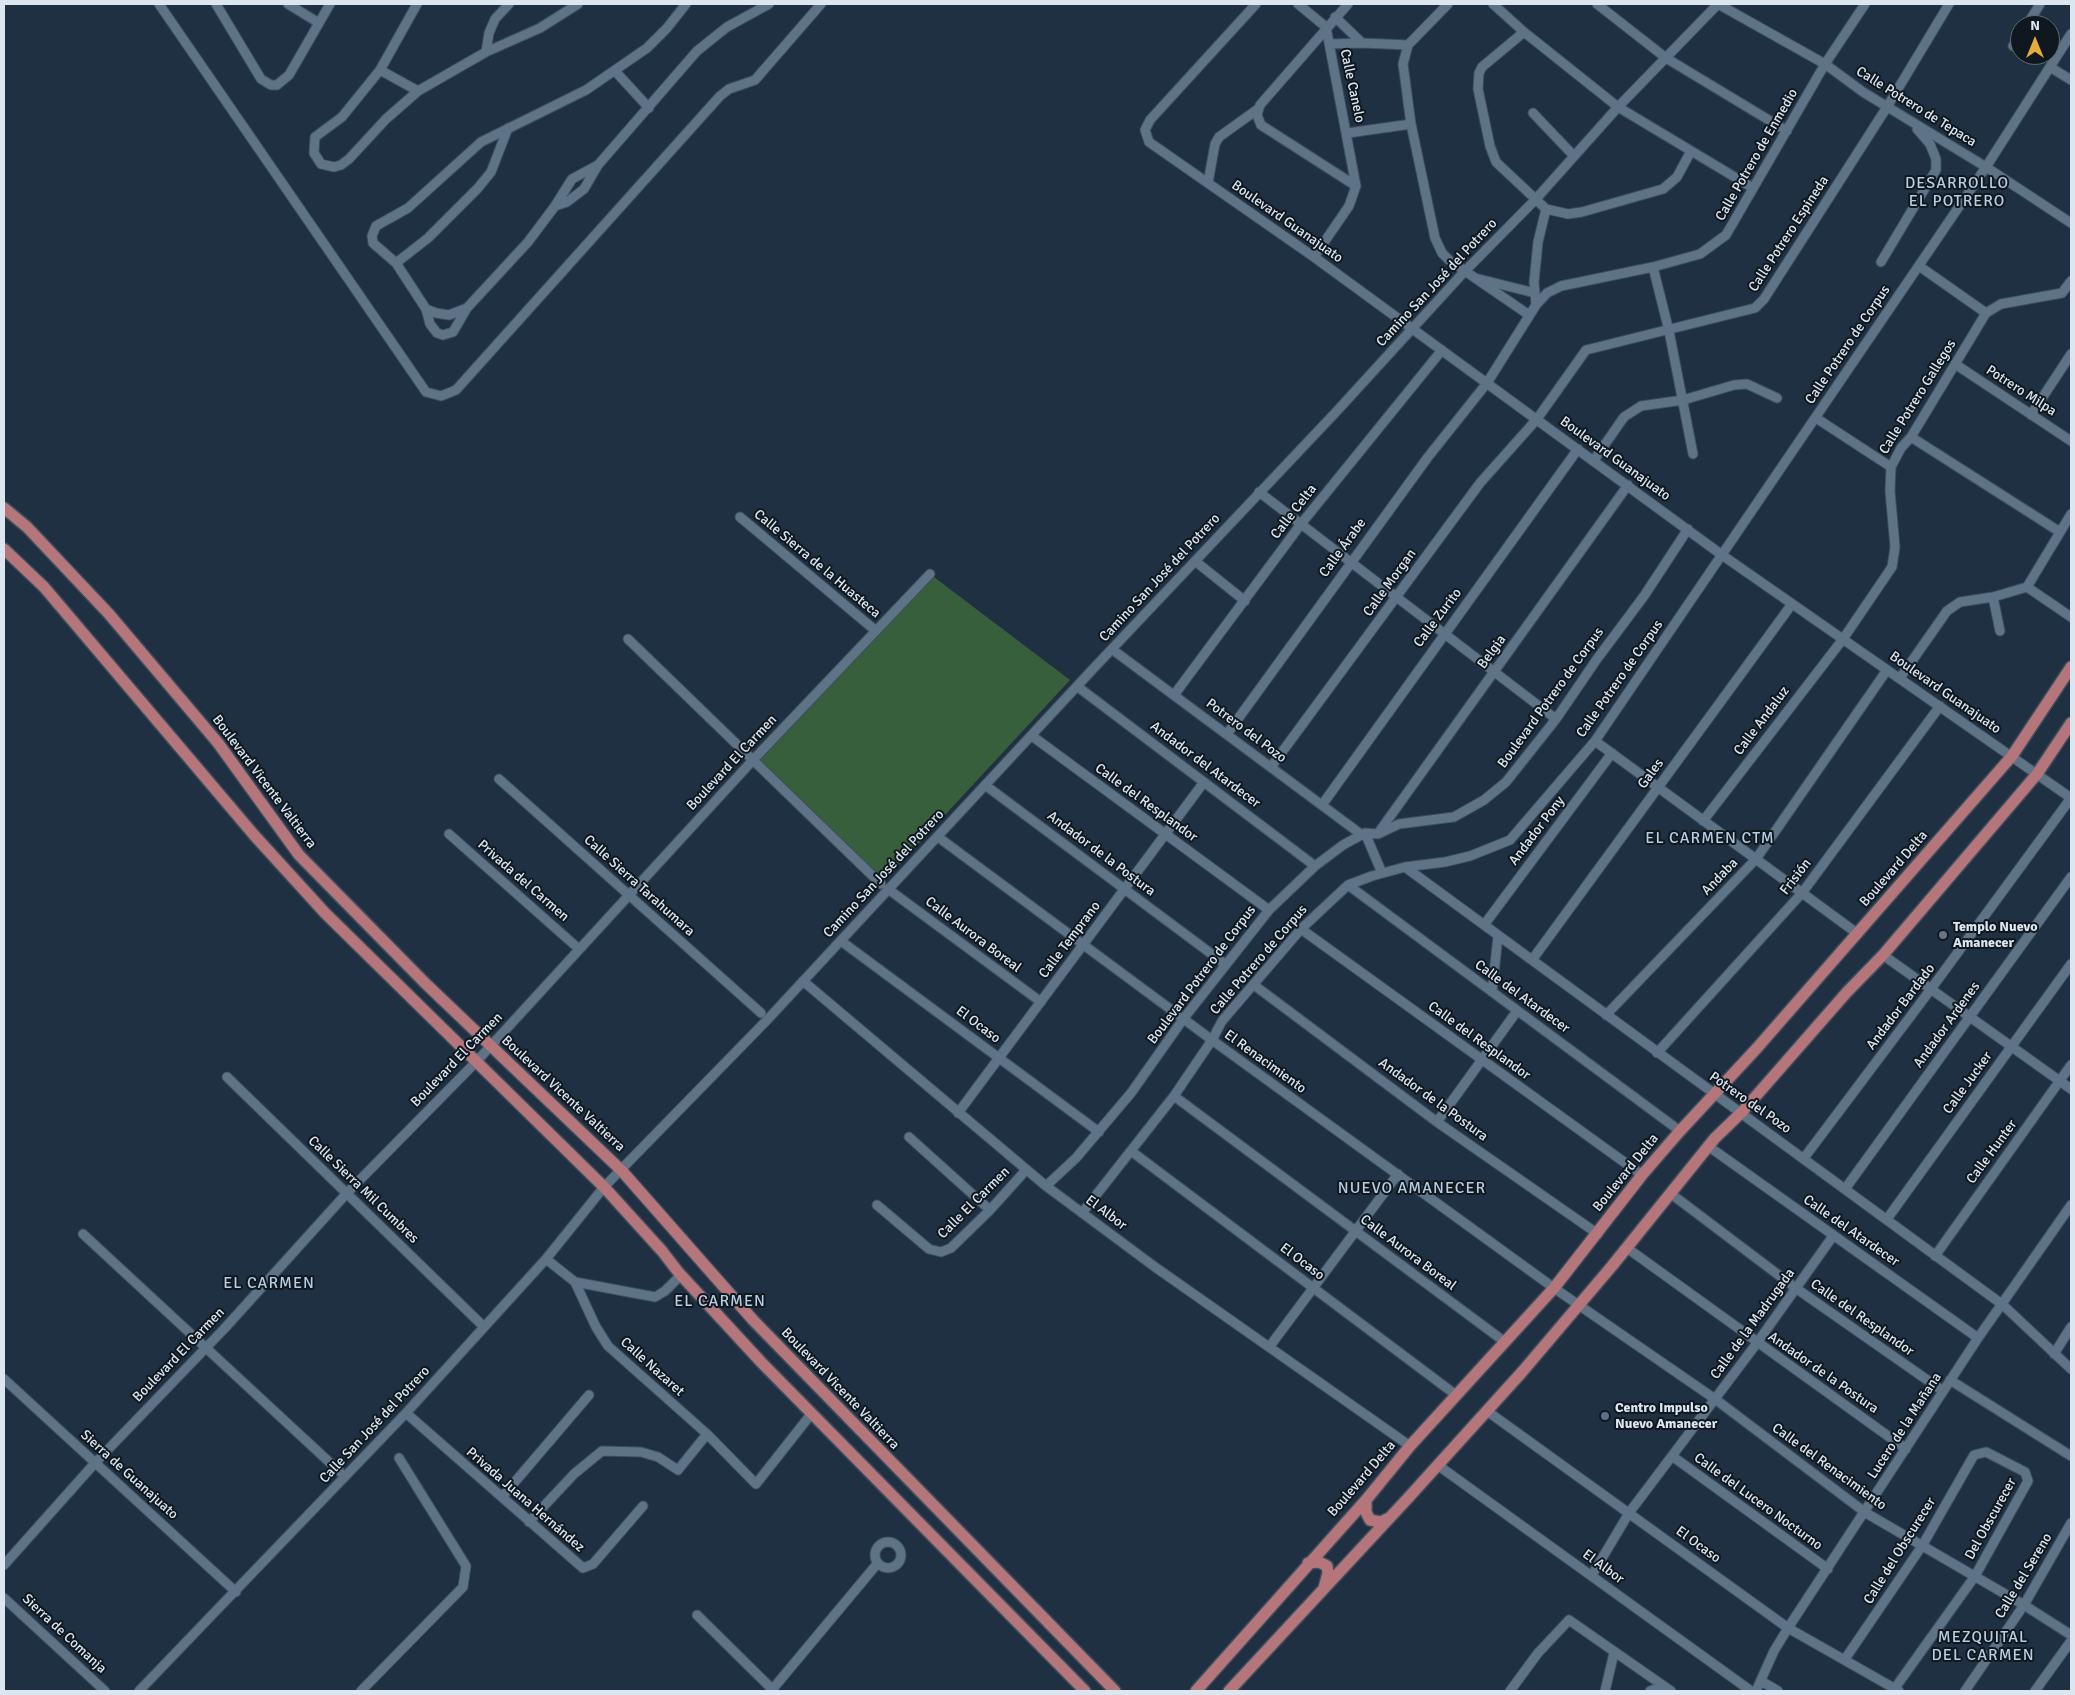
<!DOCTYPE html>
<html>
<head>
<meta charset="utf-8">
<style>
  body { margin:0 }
  #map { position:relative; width:2075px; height:1695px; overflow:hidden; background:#1e3041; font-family:Signika,sans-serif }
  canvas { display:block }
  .frame { position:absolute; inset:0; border:5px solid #dbe6f1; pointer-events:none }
  .north { position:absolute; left:2010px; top:15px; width:50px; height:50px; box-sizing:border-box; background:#0f171f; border:1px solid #616a73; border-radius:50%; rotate:0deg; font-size:14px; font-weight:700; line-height:20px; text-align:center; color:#dbe6f1 }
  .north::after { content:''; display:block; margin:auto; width:18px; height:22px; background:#e9ab38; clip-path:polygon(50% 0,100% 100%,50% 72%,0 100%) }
</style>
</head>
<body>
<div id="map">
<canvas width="2075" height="1695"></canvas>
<div class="frame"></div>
<div class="north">N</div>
</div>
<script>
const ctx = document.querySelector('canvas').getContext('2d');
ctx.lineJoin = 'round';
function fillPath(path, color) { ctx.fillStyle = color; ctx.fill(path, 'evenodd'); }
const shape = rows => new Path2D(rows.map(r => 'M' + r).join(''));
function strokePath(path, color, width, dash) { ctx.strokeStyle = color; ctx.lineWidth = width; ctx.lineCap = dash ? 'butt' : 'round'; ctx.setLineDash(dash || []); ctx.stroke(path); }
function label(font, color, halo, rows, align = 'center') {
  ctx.font = font + ' Signika,sans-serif'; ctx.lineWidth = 4; ctx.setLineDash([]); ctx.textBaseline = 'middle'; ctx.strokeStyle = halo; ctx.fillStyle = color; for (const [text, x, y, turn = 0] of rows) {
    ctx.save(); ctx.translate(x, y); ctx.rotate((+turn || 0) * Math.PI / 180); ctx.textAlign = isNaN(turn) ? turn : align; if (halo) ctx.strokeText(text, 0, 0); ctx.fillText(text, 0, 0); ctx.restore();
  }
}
fillPath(shape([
  [930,574,1070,680,881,884,753,760]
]), '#385f3b');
const minor = shape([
  [159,4,426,392,441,396,456,390,720,96,729,89,755,80,821,4],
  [216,4,261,79,271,85,277,85,289,75,330,4],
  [288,4,319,23],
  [417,4,380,70,342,117,315,137,314,153,321,164,334,167,341,165,349,159,386,119,418,91,486,52,540,28,578,4],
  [686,4,667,28,647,48,586,90,481,142,408,208,376,226,372,236,373,243,396,263,426,309,430,324,437,333,443,335,453,332,467,308,528,242,555,206,567,202,584,189,598,165,697,51,727,27,769,4],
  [1256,4,1150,120,1145,130,1149,142,1314,257,1722,555,2071,798],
  [1298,4,1326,27,1356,186,1349,206,1314,257],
  [1348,4,1260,105,1257,115,1261,125,1356,186],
  [1448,4,1408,45,1403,64,1411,124,1435,238,1442,253,1449,260,1529,315],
  [1493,4,1524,32,1618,107,1753,188],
  [1597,4,1666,58,1787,131],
  [1718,4,1825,64,1863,92,1986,167,2071,223],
  [1335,17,1362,43,1408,45],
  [2027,25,2040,4],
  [1524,32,1482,67,1479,73,1478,89,1490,146,1496,162,1546,209,1568,214,1582,212,1663,189,1677,177,1691,151],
  [1330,44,1362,43],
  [2013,46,2020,35],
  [486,52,489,33,495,19,509,4],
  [2050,67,2071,80],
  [380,70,418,91],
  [615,71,649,108],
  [1533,113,1573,155],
  [1348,133,1411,124],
  [1208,183,1215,144,1219,137,1258,109],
  [555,206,572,179,598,165],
  [1881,262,1936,170,1936,159,1930,144,1917,129],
  [396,263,428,238,478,188,491,172,508,128],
  [1919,266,1986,313],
  [1653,267,1669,331,1693,454],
  [1479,279,1535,293],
  [1536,305,1534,282,1538,242,1546,209],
  [426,309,436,313,449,315,467,308],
  [1955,364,2071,441],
  [2031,415,2071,354],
  [1816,418,1891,467],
  [1911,437,2060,532],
  [1594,460,1624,417,1641,406,1683,400,1734,385,1747,384,1777,398],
  [1259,492,1556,719],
  [740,517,876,631],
  [1195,561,1245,601],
  [2027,587,2071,617],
  [1993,597,2000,631],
  [628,639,881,884],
  [1113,650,1362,835],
  [1900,678,1947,611,1960,602,1993,597,2027,587,2071,514],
  [1078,687,1315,866],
  [1174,695,1301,524,1442,350],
  [1227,734,1428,457,1487,383,1536,305,1547,293,1561,286,1653,267,1700,254,1726,235,1825,64,1865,4],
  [1032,736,1269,910],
  [1595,741,1858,934],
  [1271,767,1480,483,1537,419,1586,350,1755,308,1764,299,1887,107,1949,4],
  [499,779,761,1013],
  [985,785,1225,964],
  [1322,805,1578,449],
  [1703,821,1843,639,1892,567,1895,547,1890,491,1891,467,1901,448,1911,437,1986,313,2001,304,2062,293,2071,281],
  [1379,832,1628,485],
  [1365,833,1382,873],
  [449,834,579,949],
  [938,837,1212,1040,1554,1288,1715,1399,1866,1513,2024,1605,2071,1635],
  [1405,867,2003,1305,2071,1369],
  [1348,885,1680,1131],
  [888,889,1041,1002],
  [1484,925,1612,753],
  [1301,929,1642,1175],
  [841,941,1099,1132],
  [1883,955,2071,1089],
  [1532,960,1792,604],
  [803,981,1046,1186,1155,1267,1410,1446],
  [1254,985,1437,1122,1598,1234],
  [1492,992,1498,936],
  [1606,1015,1756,859,1887,670],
  [1657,1053,1802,893,1940,706],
  [227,1077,480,1323],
  [1174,1096,1505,1342],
  [958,1113,1204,782],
  [1437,1122,1517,1011],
  [909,1137,990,1210],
  [1708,1146,1978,1338],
  [1131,1151,1456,1395],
  [1804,1158,1931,989,2071,798],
  [1046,1186,1076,1158,1131,1093,1184,1018,1269,910,1315,866,1343,845,1365,833,1378,834,1399,824,1454,817,1484,800,1506,782,1556,719,1597,659,1644,596,1688,529],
  [1845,1189,2071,877],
  [1670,1193,1797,1289,1943,1391],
  [877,1205,929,1249,941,1252,951,1248,990,1210,1026,1170],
  [1082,1213,1174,1096,1212,1040,1222,1021,1301,929,1348,885,1372,876,1405,867,1445,862,1470,856,1510,840,1595,741,1986,167,2071,34],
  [1887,1219,2071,964],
  [83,1234,340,1472],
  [1627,1248,1906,1449],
  [1935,1256,2071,1065],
  [546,1259,575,1282,596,1327,608,1346,707,1434,756,1484,812,1413],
  [575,1282,655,1297,665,1291,681,1275],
  [1270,1346,1398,1174],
  [2054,1354,2071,1327],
  [4,1379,236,1592],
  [1950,1380,2071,1456],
  [1487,1411,1788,1628,1899,1691],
  [406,1413,583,1568,593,1564,643,1506],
  [1672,1456,1828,1569],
  [1439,1466,1751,1691],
  [502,1497,589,1395],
  [529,1522,574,1474,602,1451,641,1452,658,1457,678,1470,707,1434],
  '875 1555a13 13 0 1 1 26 0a13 13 0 1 1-26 0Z',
  [4,1565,95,1463,224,1329,347,1193,476,1062,753,760,930,574],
  [1592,1575,1629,1513,1757,1343,1833,1236],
  [4,1598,105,1691],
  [697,1615,772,1689],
  [1845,1659,1922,1546,1974,1455,1986,1452,2025,1472,2028,1481,1975,1576,1895,1688],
  [1761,1681,1778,1691],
  [139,1691,406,1413,546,1259,604,1187,768,1019,1092,670,1336,412,1464,272,1535,200,1618,107,1718,4],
  [361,1691,463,1587,466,1566,399,1458],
  [771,1691,877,1564],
  [1510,1691,1538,1653,1569,1620,1671,1691],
  [1605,1691,1614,1653],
  [1650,1691,1664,1686],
  [1756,1691,1774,1651,1788,1628,1978,1338,2071,1205],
  [1965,1691,2024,1605,2071,1523],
  [2035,1691,2071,1641]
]);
const major = shape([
  [4,508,27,527,109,614,218,743,299,855,425,983,622,1171,753,1320,1115,1691],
  [4,549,44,587,254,835,325,913,604,1187,662,1251,679,1273,761,1362,1085,1691],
  [1366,1500,1366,1512,1370,1520,1381,1522,1389,1518],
  [1308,1563,1319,1562,1327,1566,1328,1573,1324,1588],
  [1196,1691,1366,1500,1410,1446,1554,1288,1642,1175,1680,1131,1757,1048,2012,756,2071,667],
  [1229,1691,1409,1497,1522,1372,1612,1266,1715,1138,1742,1112,1847,992,1883,955,2037,774,2071,723]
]);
strokePath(minor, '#3e4e5c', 11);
strokePath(major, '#3e4e5c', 14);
strokePath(minor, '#5f7386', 9);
strokePath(major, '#b4757b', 11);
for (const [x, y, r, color] of [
  [1943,935,5,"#6b7280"],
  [1605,1416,5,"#5c6f8a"]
]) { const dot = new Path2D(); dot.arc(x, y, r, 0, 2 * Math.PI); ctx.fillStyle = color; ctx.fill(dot); strokePath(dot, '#0f171f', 2); }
label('14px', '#dbe6f1', '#0f171f', [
  ["Calle Canelo",1352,86,78],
  ["Calle Potrero de Tepaca",1916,107,32],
  ["Calle Potrero de Enmedio",1757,155,-60],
  ["Boulevard Guanajuato",1287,222,35],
  ["Calle Potrero Espineda",1789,234,-57],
  ["Camino San José del Potrero",1437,283,-47],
  ["Calle Potrero de Corpus",1848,345,-56],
  ["Potrero Milpa",2021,391,33],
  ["Calle Potrero Gallegos",1918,397,-58],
  ["Boulevard Guanajuato",1615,459,36],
  ["Calle Celta",1294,512,-52],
  ["Calle Árabe",1343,548,-54],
  ["Calle Sierra de la Huasteca",817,564,40],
  ["Camino San José del Potrero",1160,578,-47],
  ["Calle Morgan",1390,583,-54],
  ["Calle Zurito",1438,618,-53],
  ["Belgia",1492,652,-54],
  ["Calle Potrero de Corpus",1620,679,-55],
  ["Boulevard Guanajuato",1945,693,35],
  ["Boulevard Potrero de Corpus",1551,698,-54],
  ["Calle Andaluz",1762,721,-53],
  ["Potrero del Pozo",1246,731,37],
  ["Boulevard El Carmen",732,763,-47],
  ["Andador del Atardecer",1205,765,37],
  ["Gales",1651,774,-54],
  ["Boulevard Vicente Valtierra",264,782,53],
  ["Calle del Resplandor",1146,803,36],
  ["Andador Pony",1537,831,-53],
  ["Andador de la Postura",1101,854,37],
  ["Boulevard Delta",1894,869,-49],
  ["Camino San José del Potrero",884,874,-47],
  ["Andaba",1720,877,-46],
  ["Frisión",1796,877,-52],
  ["Privada del Carmen",523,881,41],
  ["Calle Sierra Tarahumara",639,886,42],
  ["Calle Aurora Boreal",973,935,37],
  ["Calle Temprano",1070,940,-53],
  ["Calle Potrero de Corpus",1259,960,-49],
  ["Boulevard Potrero de Corpus",1202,975,-53],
  ["Calle del Atardecer",1522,997,36],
  ["Andador Bardado",1901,1007,-53],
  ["El Ocaso",978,1025,37],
  ["Andador Ardenes",1947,1025,-54],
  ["Calle del Resplandor",1479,1041,36],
  ["Boulevard El Carmen",457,1060,-46],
  ["El Renacimiento",1265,1062,36],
  ["Calle Jucker",1968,1083,-54],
  ["Boulevard Vicente Valtierra",563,1094,43],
  ["Andador de la Postura",1433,1100,36],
  ["Potrero del Pozo",1750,1103,35],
  ["Calle Hunter",1992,1152,-54],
  ["Boulevard Delta",1626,1173,-51],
  ["Calle Sierra Mil Cumbres",363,1190,44],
  ["Calle El Carmen",974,1203,-45],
  ["El Albor",1106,1213,37],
  ["Calle del Atardecer",1851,1231,35],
  ["Calle Aurora Boreal",1408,1253,37],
  ["El Ocaso",1302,1262,37],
  ["Calle del Resplandor",1862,1318,35],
  ["Calle de la Madrugada",1753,1324,-54],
  ["Boulevard El Carmen",179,1355,-46],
  ["Calle Nazaret",652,1367,42],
  ["Andador de la Postura",1823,1373,35],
  ["Boulevard Vicente Valtierra",840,1389,46],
  ["Calle San José del Potrero",375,1425,-47],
  ["Lucero de la Mañana",1905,1426,-57],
  ["Calle del Renacimiento",1829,1467,36],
  ["Sierra de Guanajuato",129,1475,42],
  ["Boulevard Delta",1362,1479,-49],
  ["Privada Juana Hernández",525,1500,41],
  ["Calle del Lucero Nocturno",1758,1502,36],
  ["Del Obscurecer",1991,1519,-61],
  ["El Ocaso",1698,1545,36],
  ["Calle del Obscurecer",1900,1551,-58],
  ["El Albor",1603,1567,36],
  ["Calle del Sereno",2024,1576,-59],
  ["Sierra de Comanja",64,1634,43]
]);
label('bold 14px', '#dbe6f1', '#0f171f', [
  ["Templo Nuevo",1953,927],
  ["Amanecer",1953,943],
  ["Centro Impulso",1615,1408],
  ["Nuevo Amanecer",1615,1424]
], 'left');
ctx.letterSpacing = '1px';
label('16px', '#b7cde3', '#0f171f', [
  ["DESARROLLO",1957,184],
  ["EL POTRERO",1957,202],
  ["EL CARMEN CTM",1710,839],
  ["NUEVO AMANECER",1412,1189],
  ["EL CARMEN",269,1284],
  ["EL CARMEN",720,1302],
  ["MEZQUITAL",1983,1638],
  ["DEL CARMEN",1983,1656]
]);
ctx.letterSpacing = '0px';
</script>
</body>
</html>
